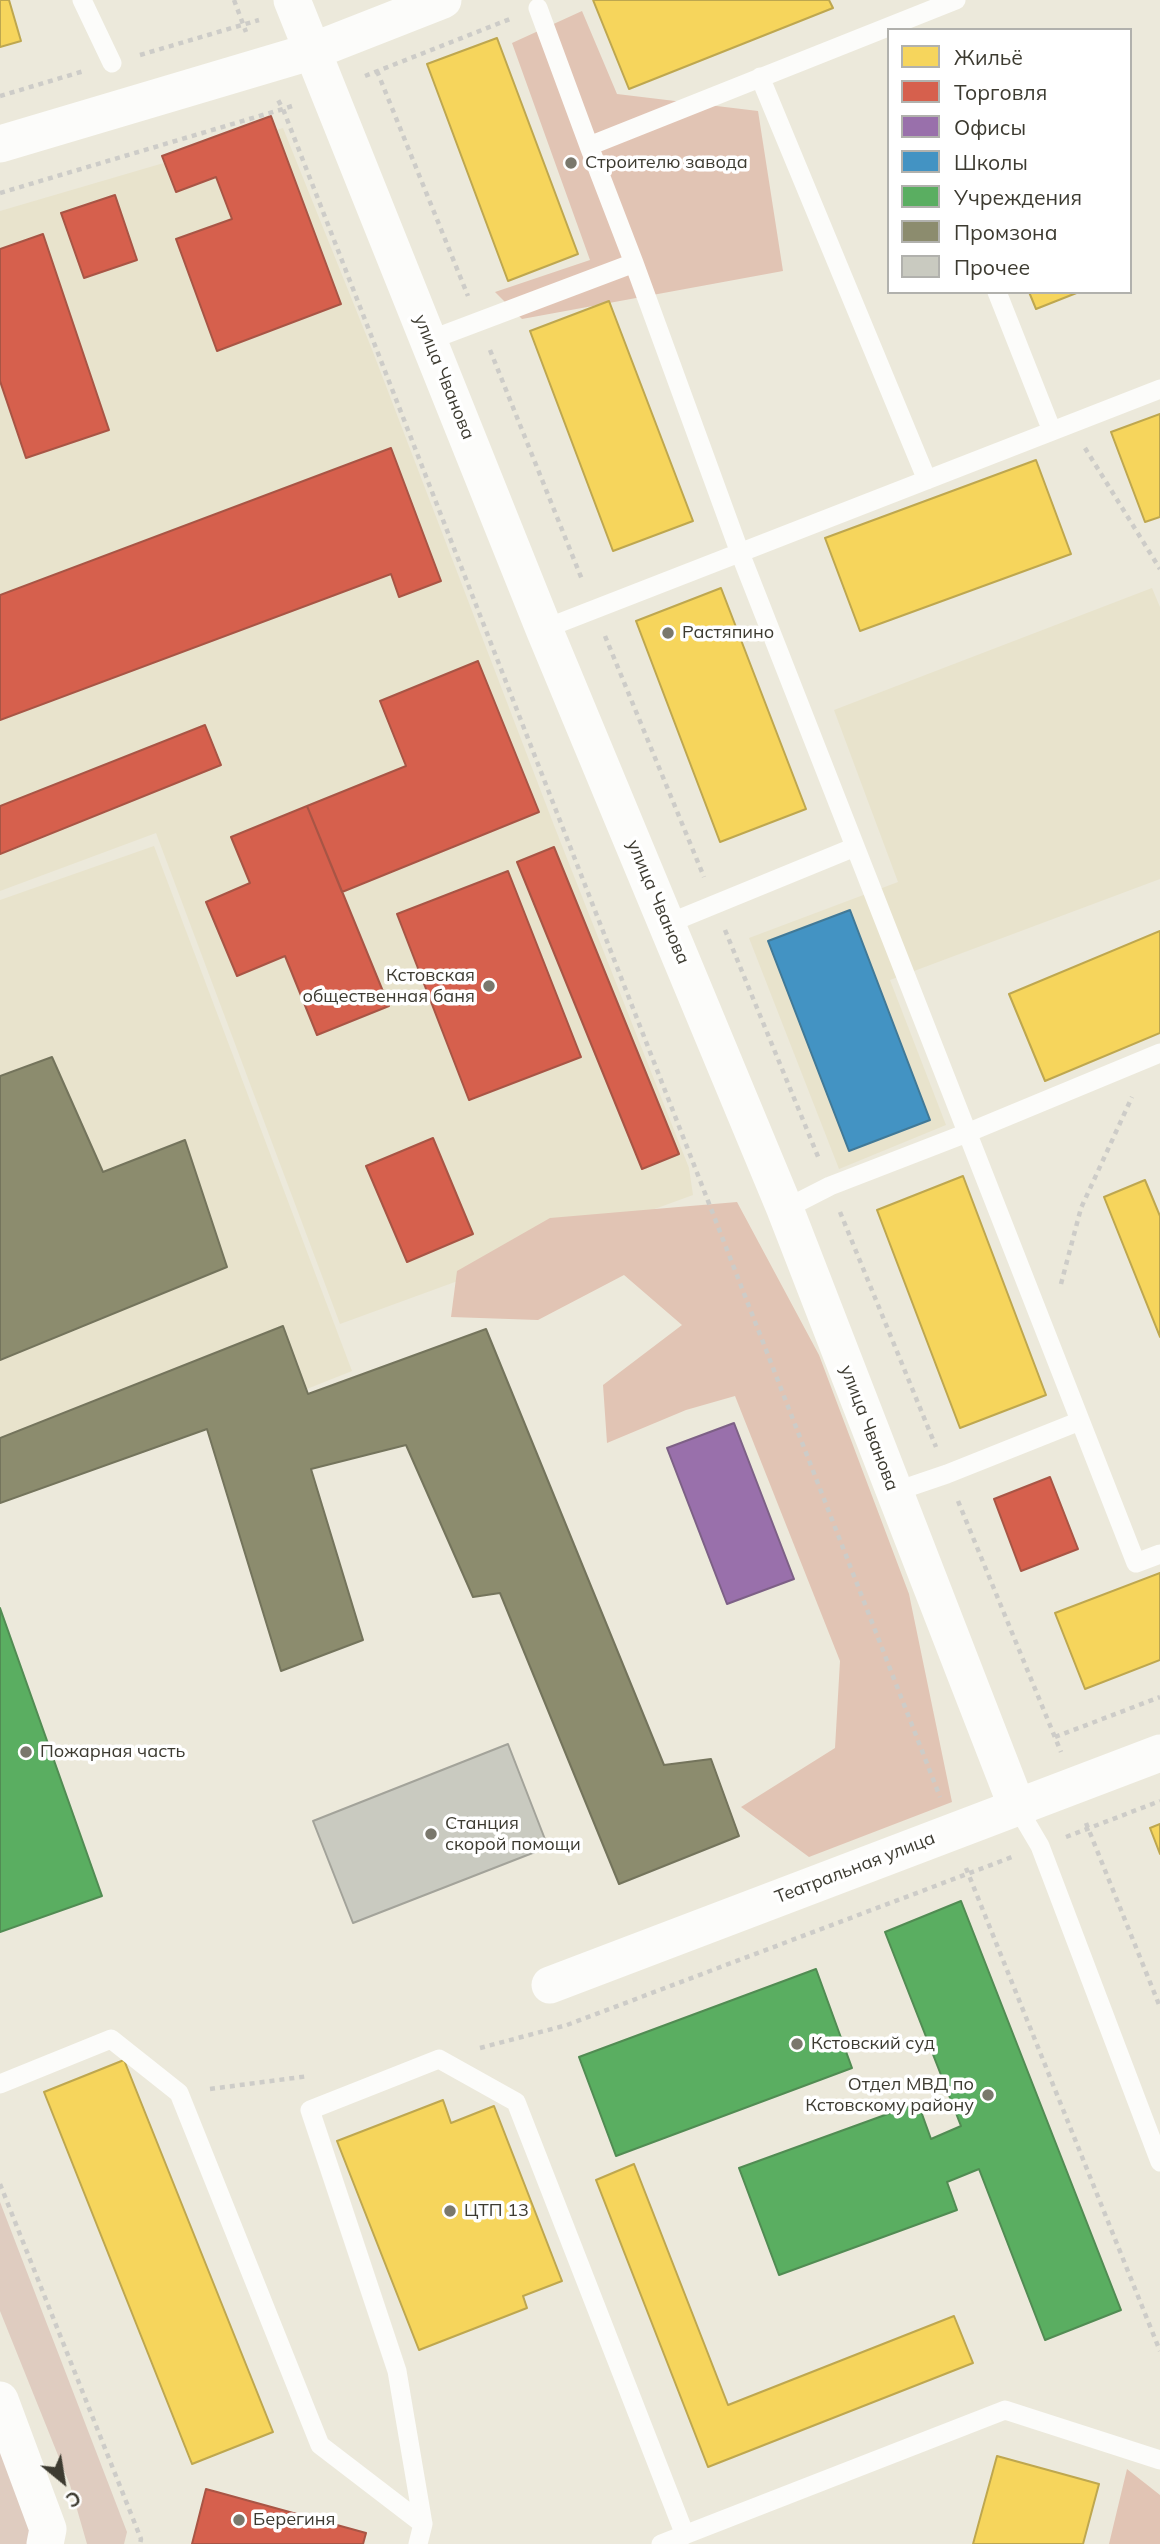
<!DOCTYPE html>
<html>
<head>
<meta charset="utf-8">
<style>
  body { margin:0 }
  #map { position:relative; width:1160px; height:2544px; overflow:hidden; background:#ece9db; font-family:Mulish,sans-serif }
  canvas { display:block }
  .legend { position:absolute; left:887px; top:28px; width:245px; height:266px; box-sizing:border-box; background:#fff; border:2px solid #b1b1ad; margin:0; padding:9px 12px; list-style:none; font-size:21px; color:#3d3b31 }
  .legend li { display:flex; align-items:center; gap:14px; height:35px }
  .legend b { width:35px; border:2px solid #b1b1ad }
  .north { position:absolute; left:28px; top:2446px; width:70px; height:70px; -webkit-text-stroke:5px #fff; paint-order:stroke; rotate:150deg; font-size:19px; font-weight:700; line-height:28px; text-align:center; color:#3d3b31 }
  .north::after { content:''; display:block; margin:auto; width:24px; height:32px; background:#3d3b31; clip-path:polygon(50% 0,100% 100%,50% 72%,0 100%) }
</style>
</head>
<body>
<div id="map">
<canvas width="1160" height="2544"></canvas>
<ul class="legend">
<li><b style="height:19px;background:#f6d55c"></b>Жильё</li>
<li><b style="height:19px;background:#d6604d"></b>Торговля</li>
<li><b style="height:19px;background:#9970ab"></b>Офисы</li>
<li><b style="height:19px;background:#4393c3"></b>Школы</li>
<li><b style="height:19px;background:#5aae61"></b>Учреждения</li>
<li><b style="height:19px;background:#8c8c6e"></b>Промзона</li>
<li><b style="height:19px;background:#c9cac0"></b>Прочее</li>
</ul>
<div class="north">С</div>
</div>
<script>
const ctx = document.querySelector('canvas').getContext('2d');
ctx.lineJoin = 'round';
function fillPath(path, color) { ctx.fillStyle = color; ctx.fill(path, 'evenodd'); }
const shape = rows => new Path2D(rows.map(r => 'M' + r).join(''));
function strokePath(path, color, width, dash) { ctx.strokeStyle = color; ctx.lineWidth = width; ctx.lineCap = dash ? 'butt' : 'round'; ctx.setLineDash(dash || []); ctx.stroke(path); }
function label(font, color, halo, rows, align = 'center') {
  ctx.font = font + ' Mulish,sans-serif'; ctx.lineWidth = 7; ctx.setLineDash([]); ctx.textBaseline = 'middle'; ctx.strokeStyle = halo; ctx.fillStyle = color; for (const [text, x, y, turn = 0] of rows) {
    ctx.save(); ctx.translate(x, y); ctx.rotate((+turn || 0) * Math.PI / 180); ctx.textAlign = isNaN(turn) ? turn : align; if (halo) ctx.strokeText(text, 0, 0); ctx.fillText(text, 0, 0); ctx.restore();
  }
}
fillPath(shape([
  [283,128,373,352,555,828,689,1168,693,1195,340,1324,156,833,0,891,0,211],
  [1152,588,1160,607,1160,879,890,980,946,1125,839,1169,749,938,898,882,834,710],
  [154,846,352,1371,194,1434,0,1504,0,900]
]), '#e8e3cc');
fillPath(shape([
  [0,2202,127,2532,124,2544,87,2544,70,2485,0,2311],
  [0,2441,35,2534,33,2544,0,2544]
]), '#dfccc0');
fillPath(shape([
  [582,11,617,94,758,111,783,271,522,319,495,292,590,260,512,43],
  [737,1202,819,1355,909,1594,952,1802,809,1857,741,1807,835,1748,840,1661,735,1396,686,1410,607,1443,603,1385,682,1325,624,1275,538,1320,451,1317,457,1271,550,1218],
  [1127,2469,1160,2495,1160,2544,1109,2544]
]), '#e1c4b4');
const homes = shape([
  [0,0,9,0,21,41,0,47,0,0],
  [593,0,829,0,833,8,629,89,593,0],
  [497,38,578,254,508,281,427,64,497,38],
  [1029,292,1079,292,1036,309,1029,292],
  [609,301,693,521,613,551,530,331,609,301],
  [1160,414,1160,517,1145,522,1111,432,1160,414],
  [1036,460,1071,554,860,631,825,538,1036,460],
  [721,588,806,809,720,842,636,621,721,588],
  [1160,931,1160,1033,1045,1081,1009,994,1160,931],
  [963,1176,1046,1395,960,1428,877,1210,963,1176],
  [1145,1180,1160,1216,1160,1337,1104,1197,1145,1180],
  [1160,1573,1160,1660,1085,1689,1055,1613,1160,1573],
  [1160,1824,1160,1854,1150,1828,1160,1824],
  [124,2060,273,2432,192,2464,44,2092,124,2060],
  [443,2100,451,2123,494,2106,562,2281,523,2296,527,2308,419,2350,337,2141,443,2100],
  [634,2164,728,2405,954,2316,973,2363,708,2467,596,2180,634,2164],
  [997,2456,1099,2484,1083,2544,973,2544,997,2456]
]);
fillPath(homes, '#f6d55c');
strokePath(homes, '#bea74f', 2);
const shops = shape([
  [271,116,341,304,217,351,176,239,232,219,216,177,176,192,162,156,271,116],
  [115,195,137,260,84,278,61,213,115,195],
  [43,234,109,430,26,458,0,381,0,249,43,234],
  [391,448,441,581,399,597,391,574,0,720,0,595,391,448],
  [478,661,539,812,342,892,307,806,406,766,380,701,478,661],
  [205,725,221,765,0,854,0,806,205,725],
  [307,806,389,1006,317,1035,285,956,237,976,206,902,250,883,231,837,307,806],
  [554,847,679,1154,642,1169,517,862,554,847],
  [508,871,581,1057,469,1100,397,914,508,871],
  [433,1138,473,1234,407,1262,366,1166,433,1138],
  [1050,1477,1078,1549,1021,1571,994,1499,1050,1477],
  [206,2489,366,2533,363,2544,192,2544,206,2489]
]);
fillPath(shops, '#d6604d');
strokePath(shops, '#a85545', 2);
const offices = shape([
  [734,1423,794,1579,727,1604,667,1448,734,1423]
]);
fillPath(offices, '#9970ab');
strokePath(offices, '#7d6086', 2);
const schools = shape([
  [850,910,930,1120,849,1151,768,941,850,910]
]);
fillPath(schools, '#4393c3');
strokePath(schools, '#417997', 2);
const public = shape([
  [0,1608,102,1896,0,1932,0,1608],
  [961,1901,1121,2310,1045,2340,979,2169,947,2182,957,2210,779,2275,739,2168,918,2103,931,2139,961,2126,885,1932,961,1901],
  [816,1969,852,2068,616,2156,579,2057,816,1969]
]);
fillPath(public, '#5aae61');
strokePath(public, '#518c53', 2);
const industry = shape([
  [52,1057,103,1172,185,1140,227,1267,0,1360,0,1076,52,1057],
  [283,1326,308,1394,486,1329,664,1765,711,1759,739,1836,619,1884,500,1593,473,1597,406,1445,311,1469,363,1640,281,1671,207,1429,0,1503,0,1438,283,1326]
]);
fillPath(industry, '#8c8c6e');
strokePath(industry, '#74745c', 2);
const building = shape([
  [508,1744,548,1847,353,1923,313,1821,508,1744]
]);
fillPath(building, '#c9cac0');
strokePath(building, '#a3a39a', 2);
strokePath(shape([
  [234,0,246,32],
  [140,55,259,20],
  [377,71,468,296],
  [365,76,510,19],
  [0,96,84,71],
  [292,106,283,109,940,1797],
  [0,193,283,109,278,100],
  [490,350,583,582],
  [1085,448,1160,569],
  [605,636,704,877],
  [725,930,819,1159],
  [840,1212,936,1447],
  [1061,1284,1081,1208,1132,1097],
  [958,1501,1061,1752],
  [1055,1737,1160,1697],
  [1086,1823,1160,2007],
  [1066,1837,1160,1801],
  [966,1868,1160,2351],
  [480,2048,567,2025,1012,1857],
  [210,2089,309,2076],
  [0,2184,141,2539,140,2544]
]), '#cdccc8', 4.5, [5, 5]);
strokePath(shape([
  [82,0,112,63],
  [956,0,589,146,634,263,740,553,1136,1563,1160,1554],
  [538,8,589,146],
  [760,77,927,480],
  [997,292,1052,431],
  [430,340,634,263],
  [544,629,1160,389],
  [667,924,855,847],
  [785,1209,830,1186,967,1133,1160,1053],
  [894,1492,947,1474,1080,1421],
  [1017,1807,1040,1846,1160,2162],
  [0,2084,111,2039,179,2093,320,2445,423,2524,418,2544],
  [423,2524,397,2371,310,2110,439,2059,516,2102,685,2535],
  [661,2544,1005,2410,1160,2460]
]), '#fcfcfa', 19);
strokePath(shape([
  [292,0,544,629,785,1209,1017,1807],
  [0,144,313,51,443,0],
  [550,1985,1160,1753],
  [0,2400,48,2529,45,2544]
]), '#fcfcfa', 37);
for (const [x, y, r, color] of [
  [571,163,7,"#7a786c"],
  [668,633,7,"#7a786c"],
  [489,986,7,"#7a786c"],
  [26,1752,7,"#7a786c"],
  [431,1834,7,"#7a786c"],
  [797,2044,7,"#7a786c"],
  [988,2095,7,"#7a786c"],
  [450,2211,7,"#7a786c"],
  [239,2520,7,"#7a786c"]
]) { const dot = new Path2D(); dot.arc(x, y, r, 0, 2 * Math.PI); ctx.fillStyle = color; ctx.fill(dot); strokePath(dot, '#fff', 2.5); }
label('18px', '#3d3b31', '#fff', [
  ["Строителю завода",585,163],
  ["Растяпино",682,633],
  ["Кстовская",475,976,"right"],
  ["общественная баня",475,997,"right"],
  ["Пожарная часть",40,1752],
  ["Станция",445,1824],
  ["скорой помощи",445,1845],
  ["Кстовский суд",811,2044],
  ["Отдел МВД по",974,2085,"right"],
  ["Кстовскому району",974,2106,"right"],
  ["ЦТП 13",464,2211],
  ["Берегиня",253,2520]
], 'left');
label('18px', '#3d3b31', '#fff', [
  ["улица Чванова",444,377,68],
  ["улица Чванова",658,902,67],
  ["улица Чванова",869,1428,69],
  ["Театральная улица",855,1868,-21]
]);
</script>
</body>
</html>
